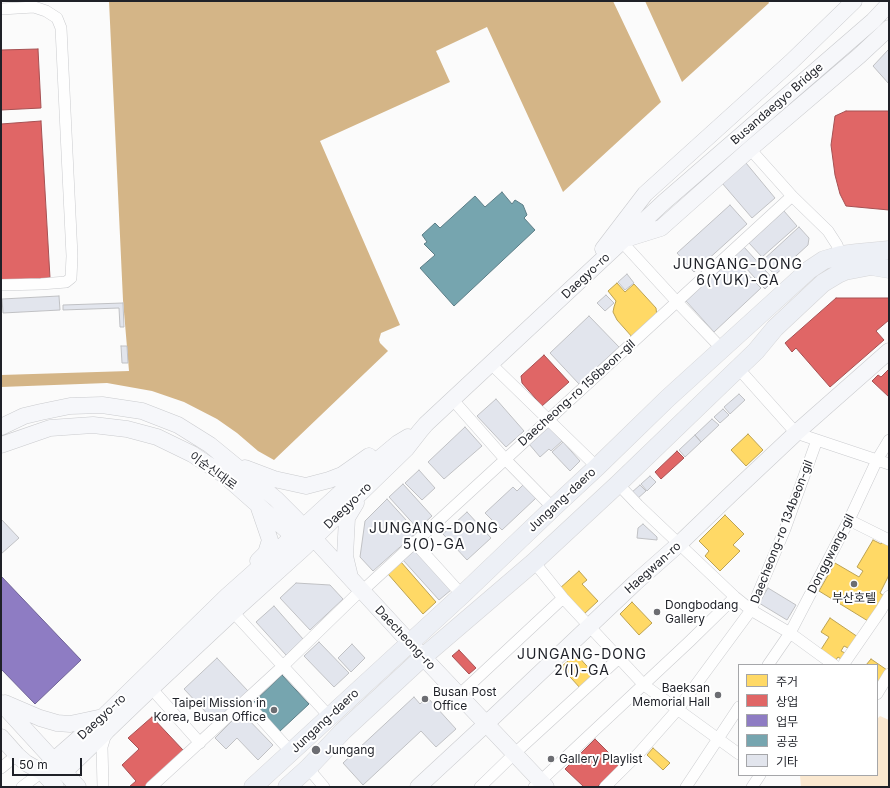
<!DOCTYPE html>
<html>
<head>
<meta charset="utf-8">
<style>
  body { margin:0 }
  #map { position:relative; width:890px; height:788px; overflow:hidden; background:#fbfbfb; font-family:Inter,"Noto Sans KR",sans-serif }
  canvas { display:block }
  .frame { position:absolute; inset:0; border:2px solid #1f2128; pointer-events:none }
  .legend { position:absolute; left:738px; top:664px; width:140px; height:112px; box-sizing:border-box; background:#fff; border:1px solid #a5a6a9; margin:0; padding:5px 7px; list-style:none; font-size:12px; color:#1f2128 }
  .legend li { display:flex; align-items:center; gap:8px; height:20px }
  .legend b { width:20px; border:1px solid #a5a6a9 }
  .scale { position:absolute; left:12px; top:758px; width:70px; height:18px; box-sizing:border-box; border:2px solid #1f2128; border-top:0; padding-left:5px; font-size:12px; line-height:14px; white-space:nowrap; color:#1f2128; -webkit-text-stroke:3px #fff; paint-order:stroke }
</style>
</head>
<body>
<div id="map">
<canvas width="890" height="788"></canvas>
<div class="frame"></div>
<ul class="legend">
<li><b style="height:11px;background:#ffd966"></b>주거</li>
<li><b style="height:11px;background:#e06666"></b>상업</li>
<li><b style="height:11px;background:#8e7cc3"></b>업무</li>
<li><b style="height:11px;background:#76a5af"></b>공공</li>
<li><b style="height:11px;background:#e2e5ed"></b>기타</li>
</ul>
<div class="scale">50 m</div>
</div>
<script>
const ctx = document.querySelector('canvas').getContext('2d');
ctx.lineJoin = 'round';
function fillPath(path, color) { ctx.fillStyle = color; ctx.fill(path, 'evenodd'); }
const shape = rows => new Path2D(rows.map(r => 'M' + r).join(''));
function strokePath(path, color, width, dash) { ctx.strokeStyle = color; ctx.lineWidth = width; ctx.lineCap = dash ? 'butt' : 'round'; ctx.setLineDash(dash || []); ctx.stroke(path); }
function label(font, color, halo, rows, align = 'center') {
  ctx.font = font + ' Inter,"Noto Sans KR",sans-serif'; ctx.lineWidth = 4; ctx.setLineDash([]); ctx.textBaseline = 'middle'; ctx.strokeStyle = halo; ctx.fillStyle = color; for (const [text, x, y, turn = 0] of rows) {
    ctx.save(); ctx.translate(x, y); ctx.rotate((+turn || 0) * Math.PI / 180); ctx.textAlign = isNaN(turn) ? turn : align; if (halo) ctx.strokeText(text, 0, 0); ctx.fillText(text, 0, 0); ctx.restore();
  }
}
fillPath(shape([
  [880,716,889,720,889,787,801,787,800,775,877,775,877,719]
]), '#fae8d0');
fillPath(shape([
  [109,1,613,1,661,102,563,192,487,27,436,51,450,82,320,141,400,325,381,333,379,340,380,343,388,351,274,460,258,451,237,433,217,419,184,402,152,391,107,383,1,387,1,375,129,371,123,300],
  [645,1,768,1,769,3,682,82]
]), '#d4b587');
const homes = shape([
  [617,283,625,292,634,284,656,308,657,317,633,338,617,320,613,312,614,307,616,301,608,291,617,283],
  [748,434,763,450,746,466,731,450,748,434],
  [725,515,744,534,733,545,740,551,720,571,705,556,709,551,699,541,725,515],
  [873,540,881,544,884,540,889,542,889,575,880,593,884,596,868,621,819,591,835,563,859,577,863,571,857,567,873,540],
  [401,562,436,602,423,614,388,574,401,562],
  [579,571,587,580,582,584,598,601,583,615,559,589,579,571],
  [632,602,652,623,639,635,620,614,632,602],
  [830,618,858,637,850,649,844,646,841,651,845,653,841,659,838,657,835,661,820,651,829,637,821,632,830,618],
  [576,654,595,675,581,689,561,667,576,654],
  [871,659,887,670,877,685,877,665,866,665,871,659],
  [653,748,670,763,663,770,647,755,653,748]
]);
fillPath(homes, '#ffd966');
strokePath(homes, '#bca253', 1);
const shops = shape([
  [38,49,41,108,1,110,1,50,38,49],
  [846,111,889,111,889,210,846,206,840,194,835,175,831,145,835,116,846,111],
  [41,121,50,278,1,281,1,124,41,121],
  [836,298,889,298,889,320,876,331,884,340,830,387,796,348,792,352,785,343,836,298],
  [544,355,569,382,542,406,522,383,521,376,544,355],
  [889,369,889,397,872,381,878,375,881,377,889,369],
  [677,451,684,458,661,479,655,472,677,451],
  [459,650,476,668,469,674,452,656,459,650],
  [152,717,183,750,144,787,129,787,136,781,122,765,139,749,128,738,152,717],
  [595,739,620,764,597,787,584,787,565,769,595,739]
]);
fillPath(shops, '#e06666');
strokePath(shops, '#a65153', 1);
const offices = shape([
  [1,576,81,660,35,704,1,669,1,576]
]);
fillPath(offices, '#8e7cc3');
strokePath(offices, '#6d6194', 1);
const public = shape([
  [502,192,512,204,515,200,523,205,527,215,524,218,535,230,454,306,420,268,435,255,424,244,427,242,422,235,435,223,440,228,475,196,485,207,502,192],
  [282,675,309,704,279,732,253,703,282,675]
]);
fillPath(public, '#76a5af');
strokePath(public, '#5c7d86', 1);
const building = shape([
  [889,49,889,84,873,66,889,49],
  [746,163,775,198,752,218,722,183,746,163],
  [730,205,747,224,694,272,677,253,730,205],
  [784,211,797,226,762,257,749,243,784,211],
  [799,227,809,238,808,245,775,275,762,261,799,227],
  [744,247,774,280,765,289,735,256,744,247],
  [732,258,761,288,714,332,686,301,732,258],
  [627,274,634,283,625,290,618,282,627,274],
  [606,295,614,303,605,311,597,303,606,295],
  [59,296,60,310,3,313,2,299,59,296],
  [123,303,124,327,120,327,119,308,63,310,63,305,123,303],
  [589,316,619,347,579,384,550,353,589,316],
  [121,346,127,346,128,363,122,363,121,346],
  [739,394,745,400,730,414,724,407,739,394],
  [496,399,524,431,506,447,477,416,496,399],
  [723,409,729,415,720,423,714,417,723,409],
  [712,419,719,425,701,442,695,435,712,419],
  [465,427,482,446,444,479,428,462,465,427],
  [548,427,562,441,551,451,549,449,540,457,529,444,548,427],
  [695,435,701,442,685,457,679,450,695,435],
  [563,442,580,461,570,471,552,452,563,442],
  [419,470,435,488,422,500,405,483,419,470],
  [650,476,656,482,647,491,641,484,650,476],
  [403,484,432,516,418,529,389,497,403,484],
  [523,485,536,498,502,530,485,513,513,487,517,491,523,485],
  [640,485,646,491,637,499,631,493,640,485],
  [387,499,417,532,373,571,360,557,365,521,387,499],
  [467,512,491,538,467,560,443,534,467,512],
  [1,519,19,538,1,554,1,519],
  [643,524,657,537,657,540,637,538,638,528,643,524],
  [415,550,451,590,439,600,403,560,415,550],
  [296,583,330,585,343,599,310,630,280,598,296,583],
  [768,588,796,605,787,620,759,603,768,588],
  [274,606,303,639,286,655,256,622,274,606],
  [319,642,349,673,334,687,304,656,319,642],
  [352,644,365,658,351,672,338,658,352,644],
  [217,658,248,691,215,722,184,689,217,658],
  [414,697,420,704,427,697,456,729,436,747,421,731,363,785,343,763,414,697],
  [241,712,273,745,258,760,237,738,226,749,215,738,241,712]
]);
fillPath(building, '#e2e5ed');
strokePath(building, '#c0c1c4', 1);
const street = shape([
  [1,9,34,7,46,11,57,18,61,28,72,256,71,278,66,282,41,284,1,285],
  [750,149,792,196,828,231,837,245,841,255],
  [622,242,677,302,722,349],
  [491,364,597,467],
  [738,368,796,433,889,464],
  [453,400,505,459,553,508],
  [618,484,638,505,735,597,751,610,790,633,834,665],
  [849,520,889,540],
  [414,542,462,595],
  [534,562,563,598,644,685,739,754],
  [362,591,792,196],
  [233,612,329,716],
  [768,665,790,633,849,520,877,460,889,440],
  [843,665,881,610,889,596],
  [151,688,200,743],
  [877,694,889,674],
  [459,695,563,598],
  [245,701,291,752],
  [1,768,17,755],
  [308,768,324,787],
  [22,787,42,772],
  [103,787,102,747,105,737,108,733],
  [151,787,283,666,356,595],
  [480,787,514,754,619,658],
  [534,787,690,641,735,597],
  [605,787,639,753,678,709,751,610,785,529,817,440],
  [686,787,739,707],
  [752,787,760,775]
]);
const secondary = shape([
  [629,238,661,228,750,149,859,56,889,28],
  [603,249,645,194,791,62,854,1],
  [1,427,24,416,41,412,70,406,102,405,142,411,178,425,210,445,276,499,296,519,423,657,546,787],
  [1,445,50,428,93,425,127,429,157,437,192,454,224,475,301,543],
  [245,468,274,479,306,486,329,480,342,475,369,456],
  [258,561,266,553,270,540,259,508],
  [350,577,345,556,347,518,356,503],
  [1,703,78,787],
  [5,703,40,718,57,723,70,724,103,717],
  [1,737,17,755,26,763,42,772,56,787],
  [42,772,64,772,141,698,233,612,305,547,406,449,420,431,426,424,664,202,873,21,889,4],
  [42,772,54,760,103,717,227,596,254,572,362,473,398,443,408,437],
  [418,787,486,724,635,583,679,544,730,495,796,433,889,351]
]);
const primary = shape([
  [253,787,462,595,553,508,597,467,668,398,809,270,824,260,841,255,857,253,889,250],
  [287,787,308,768,343,731,423,657,534,562,618,484,756,351,775,328,823,283,838,274,845,271,871,266,889,269]
]);
strokePath(street, '#cacbce', 12);
strokePath(secondary, '#cacbce', 17);
strokePath(primary, '#d5d5d7', 19);
strokePath(street, '#fefefe', 11);
strokePath(secondary, '#f6f7fa', 16);
strokePath(primary, '#edf0f6', 18);
for (const [x, y, r, color] of [
  [854,584,4,"#6c6d72"],
  [657,612,4,"#6c6d72"],
  [718,695,4,"#6c6d72"],
  [425,699,4,"#6c6d72"],
  [274,710,4,"#6c6d72"],
  [316,750,5,"#6c6d72"],
  [551,759,4,"#6c6d72"]
]) { const dot = new Path2D(); dot.arc(x, y, r, 0, 2 * Math.PI); ctx.fillStyle = color; ctx.fill(dot); strokePath(dot, '#fff', 1.5); }
label('12px', '#1f2128', '#fff', [
  ["Busandaegyo Bridge",777,104,-41],
  ["Daegyo-ro",586,276,-43],
  ["Daecheong-ro 156beon-gil",577,393,-42],
  ["이순신대로",213,471,36],
  ["Jungang-daero",562,500,-43],
  ["Daegyo-ro",348,506,-44],
  ["Daecheong-ro 134beon-gil",782,532,-69],
  ["Donggwang-gil",831,554,-63],
  ["Haegwan-ro",653,568,-42],
  ["Daecheong-ro",405,638,47],
  ["Daegyo-ro",102,717,-43],
  ["Jungang-daero",325,721,-43]
]);
label('12px', '#1f2128', '#fff', [
  ["부산호텔",854,598,"center"],
  ["Dongbodang",665,605],
  ["Gallery",665,619],
  ["Baeksan",710,688,"right"],
  ["Memorial Hall",710,702,"right"],
  ["Busan Post",433,692],
  ["Office",433,706],
  ["Taipei Mission in",266,703,"right"],
  ["Korea, Busan Office",266,717,"right"],
  ["Jungang",325,750],
  ["Gallery Playlist",559,759]
], 'left');
ctx.letterSpacing = '1px';
label('14px', '#1f2128', '#fff', [
  ["JUNGANG-DONG",738,265],
  ["6(YUK)-GA",738,281],
  ["JUNGANG-DONG",434,529],
  ["5(O)-GA",434,545],
  ["JUNGANG-DONG",582,655],
  ["2(I)-GA",582,671]
]);
ctx.letterSpacing = '0px';
</script>
</body>
</html>
